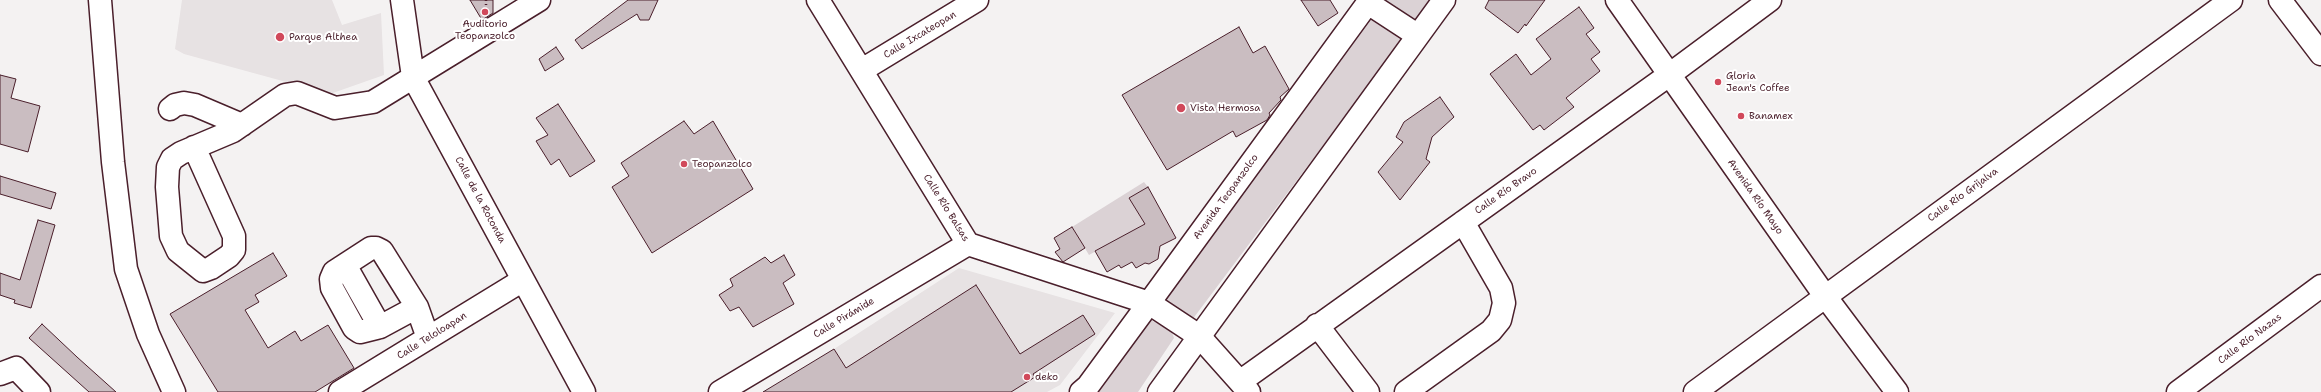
<!DOCTYPE html>
<html>
<head>
<meta charset="utf-8">
<style>
  body { margin:0 }
  canvas { display:block; background:#f4f2f2 }
</style>
</head>
<body>
<canvas width="2321" height="392"></canvas>
<script>
const ctx = document.querySelector('canvas').getContext('2d');
ctx.lineJoin = 'round';
function fillPath(path, color) { ctx.fillStyle = color; ctx.fill(path, 'evenodd'); }
const shape = rows => new Path2D(rows.map(r => 'M' + r).join(''));
function strokePath(path, color, width, dash) { ctx.strokeStyle = color; ctx.lineWidth = width; ctx.lineCap = dash ? 'butt' : 'round'; ctx.setLineDash(dash || []); ctx.stroke(path); }
function label(font, color, halo, rows, align = 'center') {
  ctx.font = font + ' "Shantell Sans",sans-serif'; ctx.lineWidth = 4; ctx.setLineDash([]); ctx.textBaseline = 'middle'; ctx.strokeStyle = halo; ctx.fillStyle = color; for (const [text, x, y, turn = 0] of rows) {
    ctx.save(); ctx.translate(x, y); ctx.rotate((+turn || 0) * Math.PI / 180); ctx.textAlign = isNaN(turn) ? turn : align; if (halo) ctx.strokeText(text, 0, 0); ctx.fillText(text, 0, 0); ctx.restore();
  }
}
fillPath(shape([
  [182,0,332,0,342,25,381,13,384,75,330,94,184,54,175,49],
  [959,268,1115,313,1060,385,1047,392,862,392,834,349]
]), '#e7e2e3');
fillPath(shape([
  [1380,0,1430,0,1391,55,1192,320,1155,301],
  [1144,182,1148,187,1129,198,1145,224,1089,255,1072,227],
  [1148,319,1171,330,1174,338,1138,392,1086,392]
]), '#dbd2d5');
const building = shape([
  [470,0,493,0,493,13,482,20,470,0],
  [628,0,658,0,649,20,640,20,637,14,582,49,575,40,628,0],
  [1301,0,1330,0,1338,13,1318,26,1301,0],
  [1489,0,1545,0,1526,26,1525,24,1518,33,1485,8,1489,0],
  [1579,7,1594,28,1586,34,1600,52,1591,59,1600,71,1566,98,1574,107,1544,130,1540,125,1533,130,1490,74,1516,54,1531,75,1551,59,1536,39,1579,7],
  [1239,27,1253,53,1265,46,1289,89,1280,97,1281,100,1269,113,1270,115,1267,120,1236,137,1233,131,1167,170,1122,95,1239,27],
  [556,47,564,59,545,71,539,59,556,47],
  [0,75,16,79,11,98,40,106,28,152,0,144,0,75],
  [1440,97,1454,117,1432,137,1426,159,1430,162,1400,200,1378,172,1403,142,1396,137,1404,122,1440,97],
  [558,104,595,161,570,177,559,159,551,165,536,141,548,135,536,118,558,104],
  [684,121,694,134,713,121,753,189,652,253,612,187,629,176,621,163,684,121],
  [0,176,56,193,51,209,0,194,0,176],
  [1148,187,1176,238,1160,246,1158,259,1149,264,1145,263,1136,268,1132,262,1121,268,1119,265,1107,272,1095,251,1145,224,1129,198,1148,187],
  [38,220,55,225,31,308,14,303,15,300,0,295,0,273,20,280,38,220],
  [1072,227,1085,248,1063,262,1055,252,1060,249,1054,238,1072,227],
  [273,253,287,276,255,295,259,302,245,310,268,348,295,331,301,341,328,325,354,368,315,392,218,392,170,314,273,253],
  [784,255,795,275,783,283,794,304,753,327,739,307,730,311,719,295,733,286,730,279,765,257,771,263,784,255],
  [976,285,1020,354,1083,315,1095,334,1033,374,1035,377,1011,392,763,392,834,349,846,368,976,285],
  [42,324,77,357,116,392,89,392,29,338,42,324]
]);
fillPath(building, '#cabdc1');
strokePath(building, '#4a1f2b', 1);
const minor = shape([
  [100,0,113,162,126,269,148,334,174,392],
  [402,0,413,77,584,392],
  [818,0,968,244,1149,303,1199,336,1249,392],
  [1617,0,1825,296,1897,392],
  [2280,0,2321,54],
  [862,70,977,0],
  [170,109,175,105,184,103,195,105,242,125],
  [194,147,234,236,234,250,229,256,211,268,203,271,178,251,171,236,167,187,168,167,172,159,181,153,233,131,285,95,297,93,335,108,373,102,539,0],
  [345,265,380,327],
  [417,307,380,327,360,332,354,328,332,288,331,279,334,272,371,248,376,248,382,251,417,307,428,338],
  [1317,325,1368,392],
  [0,374,16,368,39,392],
  [1241,381,1669,75,1770,0],
  [340,392,523,280],
  [720,392,968,244],
  [1406,392,1491,331,1500,320,1504,303,1501,288,1463,222],
  [1695,392,2231,0],
  [2178,392,2321,286]
]);
const major = shape([
  [1368,3,1417,35],
  [1081,392,1088,386,1149,303,1370,0],
  [1159,392,1444,0]
]);
strokePath(minor, '#4a1f2b', 25);
strokePath(major, '#4a1f2b', 25);
strokePath(shape([
  [486,0,486,11]
]), '#4a1f2b', 2.5, [1, 3]);
strokePath(minor, '#fff', 22);
strokePath(major, '#fff', 22);
for (const [x, y, r, color] of [
  [485,12,4,"#d1495b"],
  [280,37,5,"#d1495b"],
  [1718,82,4,"#d1495b"],
  [1181,108,5,"#d1495b"],
  [1741,116,4,"#d1495b"],
  [684,164,4,"#d1495b"],
  [1027,377,4,"#d1495b"]
]) { const dot = new Path2D(); dot.arc(x, y, r, 0, 2 * Math.PI); ctx.fillStyle = color; ctx.fill(dot); strokePath(dot, '#fff', 1.5); }
label('10px', '#4a1f2b', '#fff', [
  ["Auditorio",485,24,"center"],
  ["Teopanzolco",485,36,"center"],
  ["Parque Althea",289,37],
  ["Gloria",1726,76],
  ["Jean's Coffee",1726,88],
  ["Vista Hermosa",1190,108],
  ["Banamex",1749,116],
  ["Teopanzolco",692,164],
  ["deko",1035,377]
], 'left');
label('10px', '#4a1f2b', '#fff', [
  ["Calle Ixcateopan",920,35,-31],
  ["Calle Río Bravo",1506,191,-35],
  ["Calle Río Grijalva",1963,195,-36],
  ["Avenida Teopanzolco",1226,197,-54],
  ["Avenida Río Mayo",1755,197,55],
  ["Calle de la Rotonda",480,200,62],
  ["Calle Río Balsas",946,208,58],
  ["Calle Pirámide",844,318,-31],
  ["Calle Teloloapan",432,336,-32],
  ["Calle Río Nazas",2250,339,-37]
]);
</script>
</body>
</html>
